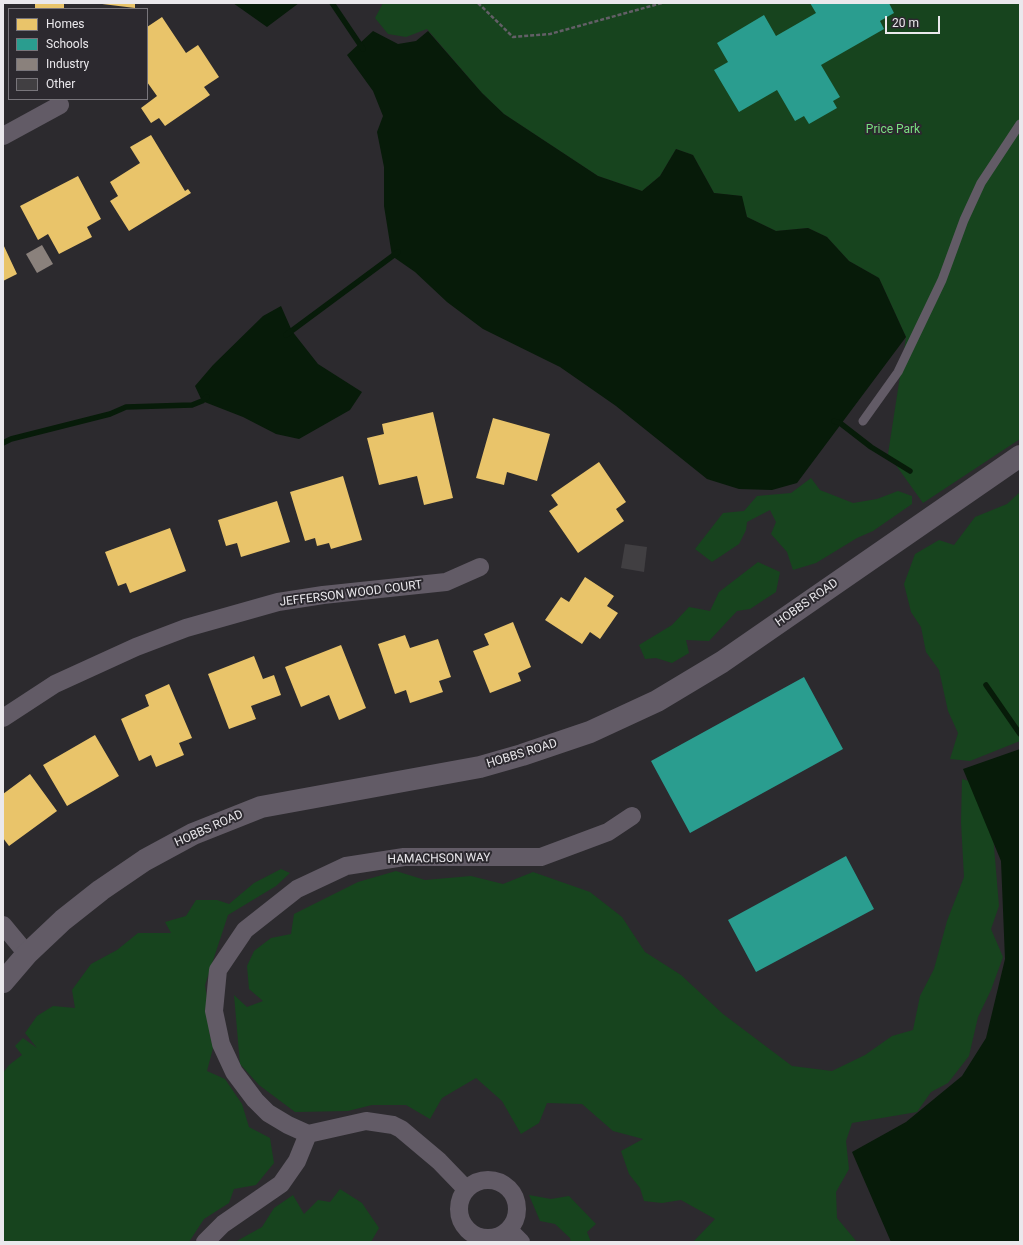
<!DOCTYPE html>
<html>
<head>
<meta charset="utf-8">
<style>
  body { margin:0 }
  #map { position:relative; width:1023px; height:1245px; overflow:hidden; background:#2c2a2e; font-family:Roboto,sans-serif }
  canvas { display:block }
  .frame { position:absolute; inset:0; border:4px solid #eae8ec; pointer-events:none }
  .legend { position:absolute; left:8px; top:8px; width:140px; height:92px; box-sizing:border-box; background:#2c292f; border:1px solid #78757b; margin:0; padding:5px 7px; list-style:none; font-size:12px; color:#eae8ec }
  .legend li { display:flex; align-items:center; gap:8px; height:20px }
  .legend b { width:20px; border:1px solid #78757b }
  .scale { position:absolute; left:885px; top:16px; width:55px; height:18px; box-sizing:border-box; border:2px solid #eae8ec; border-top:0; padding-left:5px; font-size:12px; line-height:14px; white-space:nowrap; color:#eae8ec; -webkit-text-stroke:3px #2c292f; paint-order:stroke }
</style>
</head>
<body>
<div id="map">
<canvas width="1023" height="1245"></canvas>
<div class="frame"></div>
<ul class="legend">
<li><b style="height:11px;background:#e9c46a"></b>Homes</li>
<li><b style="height:11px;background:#2a9d8f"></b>Schools</li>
<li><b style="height:11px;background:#8a817c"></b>Industry</li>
<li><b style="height:11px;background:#413f42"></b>Other</li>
</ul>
<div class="scale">20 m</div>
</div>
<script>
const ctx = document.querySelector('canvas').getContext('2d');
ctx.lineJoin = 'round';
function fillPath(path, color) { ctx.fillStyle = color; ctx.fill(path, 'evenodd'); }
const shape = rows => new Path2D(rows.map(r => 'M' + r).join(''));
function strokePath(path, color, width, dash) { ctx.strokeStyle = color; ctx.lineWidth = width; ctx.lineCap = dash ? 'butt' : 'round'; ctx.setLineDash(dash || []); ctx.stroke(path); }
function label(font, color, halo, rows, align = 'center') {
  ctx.font = font + ' Roboto,sans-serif'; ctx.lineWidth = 4; ctx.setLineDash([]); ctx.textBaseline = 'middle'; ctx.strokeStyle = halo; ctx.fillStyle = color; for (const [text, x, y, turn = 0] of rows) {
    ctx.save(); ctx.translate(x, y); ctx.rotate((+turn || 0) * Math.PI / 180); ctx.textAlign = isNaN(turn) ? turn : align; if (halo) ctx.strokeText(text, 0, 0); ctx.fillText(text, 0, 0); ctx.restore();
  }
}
fillPath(shape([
  [383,3,1020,3,1020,439,923,503,888,454,906,337,879,278,849,261,827,237,808,228,776,231,747,217,741,196,714,193,693,155,676,149,660,176,642,191,598,176,504,114,482,93,427,29,406,37,388,34,375,18],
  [811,478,820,490,853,503,877,499,898,491,912,496,912,504,873,531,857,538,816,563,793,570,787,552,771,534,776,522,770,510,747,522,746,530,739,544,712,562,695,549,723,513,744,511,757,496,791,493],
  [1020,492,1020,741,970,761,950,759,958,733,948,711,939,670,926,652,921,627,911,612,904,584,915,554,939,540,954,545,975,517,1007,504],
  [758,562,780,572,776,592,750,609,737,611,709,641,686,640,689,653,672,663,656,658,645,659,639,645,672,625,689,607,710,611,719,592],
  [962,779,989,787,999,906,991,929,1003,957,991,990,978,1017,969,1056,948,1083,931,1092,917,1112,852,1123,846,1141,849,1169,836,1192,837,1218,857,1242,693,1242,715,1219,681,1200,662,1203,644,1201,640,1188,629,1174,621,1151,643,1139,613,1131,582,1104,547,1103,539,1123,521,1134,502,1101,476,1078,442,1098,430,1119,406,1105,372,1105,348,1111,295,1112,259,1085,240,1064,234,995,247,1007,263,1001,249,989,247,966,254,951,271,938,291,934,294,914,358,882,396,871,425,880,471,876,503,884,533,872,590,892,622,917,645,952,681,975,723,1014,792,1066,832,1071,865,1055,892,1036,913,1030,920,996,934,969,947,921,964,877,961,822],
  [281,869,290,873,276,886,228,915,205,985,209,1010,209,1031,213,1048,207,1071,225,1079,242,1104,249,1127,270,1138,274,1163,256,1185,234,1189,229,1203,204,1219,189,1242,3,1242,3,1073,9,1065,22,1055,15,1046,23,1038,37,1048,25,1033,37,1016,53,1006,75,1008,72,990,91,964,117,950,138,933,171,933,165,922,186,916,196,900,217,900,229,904,254,883],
  [340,1189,362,1203,379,1228,371,1242,235,1242,262,1227,274,1208,293,1195,304,1214,318,1200,330,1202],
  [529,1195,551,1199,569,1196,596,1224,587,1232,591,1242,571,1242,570,1238,555,1224,540,1221]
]), '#17441e');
fillPath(shape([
  [233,3,299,3,267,27],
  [373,31,398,44,416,41,428,31,482,93,504,114,598,176,642,191,660,176,676,149,693,155,714,193,742,196,747,217,776,231,808,228,827,237,849,261,879,278,906,337,797,483,772,490,739,489,707,479,616,406,560,367,483,329,447,302,415,272,392,256,384,206,384,167,377,132,383,116,373,91,347,55],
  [281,306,292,331,318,364,362,392,350,410,299,439,276,434,243,417,202,401,195,386,213,365,263,316],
  [1020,749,1020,1242,891,1242,852,1152,906,1122,962,1076,986,1038,1005,959,1001,861,963,769]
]), '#071b09');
fillPath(shape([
  [35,3,64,3,64,9,35,9],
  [94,3,135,3,135,8],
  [162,17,186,53,198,45,219,77,204,87,210,95,165,126,159,118,151,123,141,108,157,96,147,82,147,27],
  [151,135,185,191,188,189,191,193,129,231,110,201,118,196,110,182,140,163,130,147],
  [78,176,101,219,87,227,92,237,59,254,48,234,38,240,20,206],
  [3,244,17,274,3,281],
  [433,412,453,498,424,505,417,476,379,485,367,438,384,434,382,424],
  [493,418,550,434,537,481,507,472,504,485,476,478],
  [599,462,626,502,616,509,624,521,578,553,549,511,558,505,551,495],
  [343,476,362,540,331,549,329,543,317,546,315,538,305,541,290,492],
  [277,501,290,542,241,557,237,543,226,546,218,520],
  [170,528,186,571,130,593,126,583,118,586,105,552],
  [585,577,614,596,607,606,618,613,600,639,590,632,582,644,545,620,561,597,569,602],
  [513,622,531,667,518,673,521,681,490,693,473,651,489,645,484,634],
  [405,635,410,648,438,639,451,677,439,681,443,692,410,703,406,690,395,694,378,644],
  [341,645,366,708,339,720,329,695,301,707,285,667],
  [254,656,263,679,274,675,281,695,251,706,256,719,229,729,208,674],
  [169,684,192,738,179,743,184,755,156,767,151,755,139,761,121,719,149,706,145,695],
  [95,735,119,776,67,806,43,765],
  [30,774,57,811,9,846,3,838,3,794]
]), '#e9c46a');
fillPath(shape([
  [810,3,889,3,894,13,880,21,884,29,821,65,840,97,833,101,837,108,809,124,804,116,795,121,777,90,739,112,714,70,728,62,717,43,764,15,776,36,816,13],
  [804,677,843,749,690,833,651,761],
  [846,856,874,909,756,972,728,920]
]), '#2a9d8f');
fillPath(shape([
  [42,245,53,264,37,273,26,254]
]), '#8a817c');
strokePath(shape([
  [332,3,363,49],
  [286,335,398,252],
  [834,421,840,423,871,447,910,471],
  [3,443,11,439,110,414,126,407,192,405,202,401,207,397],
  [986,685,1020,734]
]), '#071b09', 5.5);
fillPath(shape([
  [625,544,647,547,644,572,621,568]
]), '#413f42');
strokePath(shape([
  [478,3,513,37,550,34,662,3]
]), '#635f67', 2.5, [4, 2]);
strokePath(shape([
  [863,421,898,372,942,280,964,220,981,183,1020,124]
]), '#625b66', 9);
strokePath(shape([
  [3,136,60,105],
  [3,718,55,684,136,647,186,628,278,602,323,595,446,582,480,567],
  [3,925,27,954],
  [308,1134,288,1125,268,1113,255,1100,234,1072,221,1044,214,1011,218,970,245,930,297,889,346,866,404,857,541,857,608,832,632,816],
  [308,1134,366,1121,393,1125,401,1129,439,1161,466,1189],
  '459 1209a29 29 0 1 1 58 0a29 29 0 1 1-58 0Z',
  [509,1230,521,1242],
  [205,1242,223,1224,281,1184,297,1161,308,1134]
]), '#625b66', 18);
strokePath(shape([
  [3,982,27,954,63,920,101,890,145,860,193,834,261,807,480,767,522,755,590,732,657,701,722,662,1020,456]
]), '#625b66', 22);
label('12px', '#7adf81', '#2c292f', [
  ["Price Park",893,130]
]);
label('12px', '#eae8ec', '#2c292f', [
  ["JEFFERSON WOOD COURT",351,594,-7],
  ["HOBBS ROAD",807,603,-35],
  ["HOBBS ROAD",522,754,-17],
  ["HOBBS ROAD",209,829,-24],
  ["HAMACHSON WAY",439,859,-1]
]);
</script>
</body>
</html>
